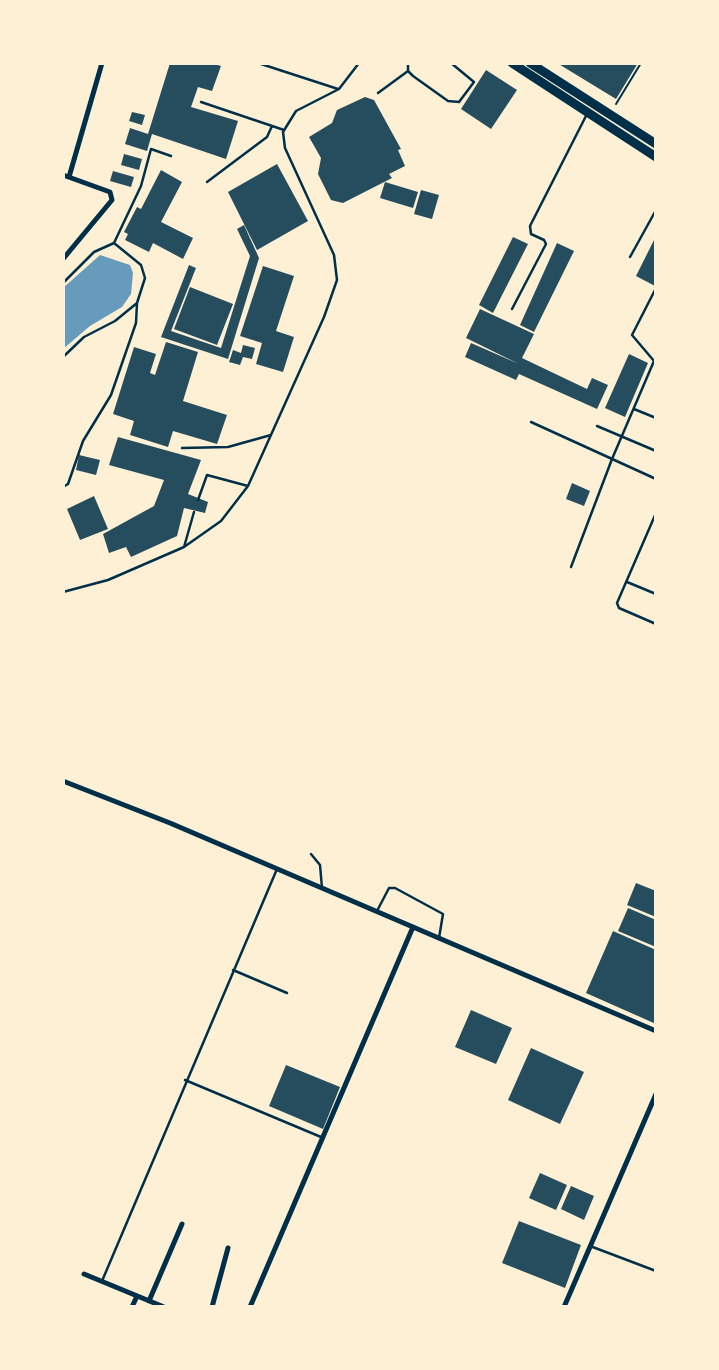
<!DOCTYPE html>
<html>
<head>
<meta charset="utf-8">
<style>
  body { margin:0 }
  #map { position:relative; width:719px; height:1370px; overflow:hidden; background:#fdf0d5; font-family:Helvetica,sans-serif }
  canvas { display:block }
  .frame { position:absolute; inset:0; border:65px solid #fdf0d5; pointer-events:none }
</style>
</head>
<body>
<div id="map">
<canvas width="719" height="1370"></canvas>
<div class="frame"></div>
</div>
<script>
const ctx = document.querySelector('canvas').getContext('2d');
ctx.lineJoin = 'round';
function fillPath(path, color) { ctx.fillStyle = color; ctx.fill(path, 'evenodd'); }
const shape = rows => new Path2D(rows.map(r => 'M' + r).join(''));
function strokePath(path, color, width, dash) { ctx.strokeStyle = color; ctx.lineWidth = width; ctx.lineCap = dash ? 'butt' : 'round'; ctx.setLineDash(dash || []); ctx.stroke(path); }
fillPath(shape([
  [100,255,130,265,133,273,131,294,122,307,90,326,63,349,63,288]
]), '#669bbc');
fillPath(shape([
  [170,63,211,63,221,66,212,91,198,87,191,107,238,121,226,159,152,134,147,151,125,144,130,128,148,134],
  [557,63,638,63,616,99],
  [486,70,517,90,491,129,461,109],
  [365,97,374,100,401,149,398,150,405,166,389,174,392,178,343,203,331,200,318,174,321,158,309,137,332,123,337,110],
  [132,112,145,115,142,125,129,121],
  [124,154,142,159,139,170,121,165],
  [277,164,308,221,257,250,228,192],
  [161,170,182,182,161,222,193,238,183,259,153,243,149,252,125,240,128,234,124,232,137,207,141,209],
  [113,171,134,177,131,187,110,181],
  [385,182,418,192,413,208,380,198],
  [421,190,439,195,432,219,414,214],
  [244,225,259,258,228,359,161,337,189,265,196,268,171,331,221,348,250,256,237,229],
  [513,237,528,244,493,313,479,305],
  [654,240,656,241,655,286,636,276],
  [557,243,574,251,534,332,520,325],
  [263,266,294,276,276,331,294,337,283,372,256,364,262,343,240,336],
  [190,287,233,304,217,345,174,329],
  [480,309,534,334,522,358,587,389,592,378,608,385,597,409,519,374,516,380,465,357,471,343,519,364,466,338],
  [166,342,198,352,183,401,227,415,217,444,173,431,168,447,130,435,134,421,113,414,134,347,156,354,150,373,155,375],
  [243,345,255,348,252,359,243,357,240,365,229,362,233,350,241,353],
  [629,354,648,363,625,417,605,408],
  [118,437,201,460,188,494,208,502,205,513,184,508,177,536,131,557,126,547,109,553,103,534,154,506,164,480,109,465],
  [79,455,100,460,96,475,76,470],
  [572,483,590,491,584,506,566,499],
  [94,496,108,529,80,540,67,509],
  [636,883,656,891,656,917,627,905],
  [628,908,656,920,656,947,618,931],
  [613,931,656,950,656,1024,586,993],
  [471,1010,512,1028,496,1064,455,1047],
  [531,1048,584,1072,560,1124,508,1100],
  [286,1065,340,1087,323,1129,269,1106],
  [540,1173,567,1185,556,1210,529,1198],
  [571,1186,594,1196,584,1220,561,1209],
  [519,1221,581,1245,565,1288,502,1263]
]), '#264d5e');
strokePath(shape([
  [616,104,641,63]
]), '#003049', 2);
strokePath(shape([
  [258,63,338,89],
  [408,63,408,71,413,76,448,101,459,102,474,82,451,63],
  [378,93,408,71],
  [201,102,284,130],
  [207,182,267,137,272,126],
  [630,257,656,210],
  [63,283,94,252,114,243],
  [512,309,546,244,544,240,531,234,530,226,587,114],
  [63,357,84,337,115,321,137,303,145,278,141,265,114,243,141,186,151,149,171,156],
  [654,361,632,335,656,288],
  [634,409,656,418],
  [531,422,656,479],
  [597,426,656,451],
  [182,448,228,447,271,435],
  [63,487,68,484,83,441,111,395,136,323,137,303],
  [198,500,207,475,248,486],
  [656,513,617,603,619,608,656,624],
  [184,547,194,512],
  [571,567,612,459,654,361,656,363],
  [627,582,656,594],
  [63,592,108,580,184,547,221,521,248,486,324,317,337,280,334,255,285,148,283,132,296,111,339,89,359,63],
  [311,854,320,865,322,888],
  [377,911,389,888,395,888,443,914,439,938],
  [233,970,287,993],
  [185,1080,321,1137],
  [590,1246,656,1271],
  [102,1281,277,869]
]), '#003049', 2.5);
strokePath(shape([
  [63,175,110,192,112,200,63,259],
  [69,177,102,63],
  [63,781,170,823,656,1031],
  [84,1274,164,1307],
  [149,1301,182,1224],
  [132,1307,137,1296],
  [212,1307,228,1248],
  [250,1307,413,927],
  [564,1307,656,1094]
]), '#003049', 5);
strokePath(shape([
  [512,63,656,157],
  [530,63,656,144]
]), '#003049', 9);
</script>
</body>
</html>
